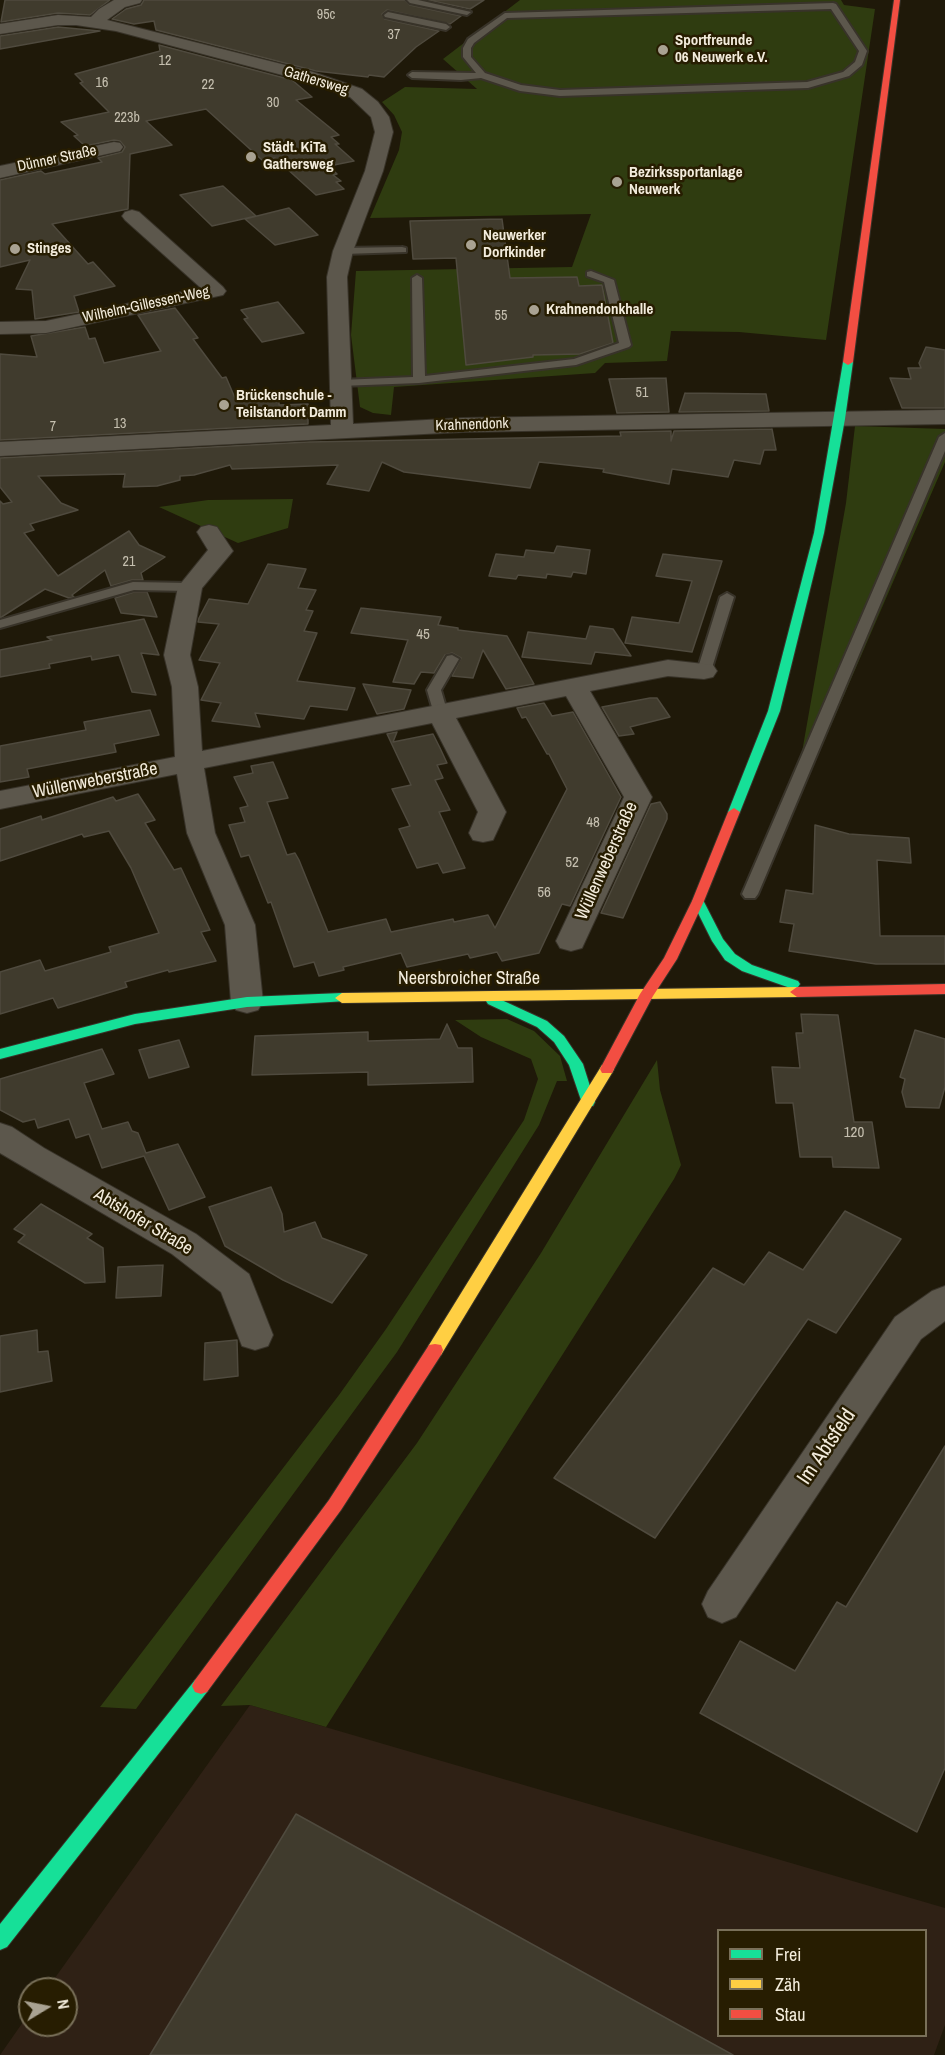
<!DOCTYPE html>
<html>
<head>
<meta charset="utf-8">
<style>
  body { margin:0 }
  #map { position:relative; width:945px; height:2055px; overflow:hidden; background:#1f1909; font-family:"Archivo Narrow",sans-serif }
  canvas { display:block }
  .legend { position:absolute; left:717px; top:1929px; width:210px; height:108px; box-sizing:border-box; background:#271d01; border:2px solid #797059; margin:0; padding:8px 10px; list-style:none; font-size:18px; color:#f3ecdc }
  .legend li { display:flex; align-items:center; gap:12px; height:30px }
  .legend b { width:30px; border:2px solid #797059 }
  .north { position:absolute; left:18px; top:1977px; width:60px; height:60px; box-sizing:border-box; background:#271d01; border:2px solid #797059; border-radius:50%; rotate:80deg; font-size:16px; font-weight:700; line-height:24px; text-align:center; color:#f3ecdc }
  .north::after { content:''; display:block; margin:auto; width:21px; height:27px; background:#a9a292; clip-path:polygon(50% 0,100% 100%,50% 72%,0 100%) }
</style>
</head>
<body>
<div id="map">
<canvas width="945" height="2055"></canvas>
<ul class="legend">
<li><b style="height:8px;background:#16e098"></b>Frei</li>
<li><b style="height:8px;background:#ffcf43"></b>Zäh</li>
<li><b style="height:8px;background:#f24e42"></b>Stau</li>
</ul>
<div class="north">N</div>
</div>
<script>
const ctx = document.querySelector('canvas').getContext('2d');
ctx.lineJoin = 'round';
function fillPath(path, color) { ctx.fillStyle = color; ctx.fill(path, 'evenodd'); }
const shape = rows => new Path2D(rows.map(r => 'M' + r).join(''));
function strokePath(path, color, width, dash) { ctx.strokeStyle = color; ctx.lineWidth = width; ctx.lineCap = dash ? 'butt' : 'round'; ctx.setLineDash(dash || []); ctx.stroke(path); }
function label(font, color, halo, rows, align = 'center') {
  ctx.font = font + ' "Archivo Narrow",sans-serif'; ctx.lineWidth = 5; ctx.setLineDash([]); ctx.textBaseline = 'middle'; ctx.strokeStyle = halo; ctx.fillStyle = color; for (const [text, x, y, turn = 0] of rows) {
    ctx.save(); ctx.translate(x, y); ctx.rotate((+turn || 0) * Math.PI / 180); ctx.textAlign = isNaN(turn) ? turn : align; if (halo) ctx.strokeText(text, 0, 0); ctx.fillText(text, 0, 0); ctx.restore();
  }
}
fillPath(shape([
  [250,1705,945,1908,945,2025,934,2055,0,2055,30,2012,30,2025,66,2025,66,1989,47,1989],
  [718,1930,926,1930,926,2036,718,2036]
]), '#2f2115');
fillPath(shape([
  [520,0,841,0,844,5,875,9,826,340,739,332,671,331,667,361,605,363,595,373,394,387,391,415,373,413,360,407,351,335,356,271,572,267,591,214,370,218,399,150,402,132,394,115,382,102,405,87,477,89,443,59],
  [855,426,945,429,945,462,790,820,846,503],
  [293,499,288,528,238,543,159,507,208,500],
  [507,1019,534,1031,560,1056,567,1081,557,1081,539,1125,397,1352,136,1709,100,1707,339,1395,386,1329,524,1120,538,1079,531,1059,481,1037,455,1020],
  [657,1060,660,1090,681,1165,674,1179,326,1727,250,1705,221,1706,417,1443,541,1253]
]), '#2f3c10');
const building = shape([
  [5,0,110,0,90,15,58,13,1,22,5,0],
  [144,0,405,0,410,5,461,16,450,24,387,10,382,14,385,19,439,31,416,47,384,77,369,75,368,77,316,71,156,30,154,21,134,24,112,19,126,9,141,5,144,0],
  [428,0,484,0,470,9,428,0],
  [58,27,100,31,0,49,0,36,58,27],
  [159,45,292,80,312,97,296,100,339,135,331,137,339,144,335,144,354,161,329,166,337,174,333,175,341,181,336,182,344,189,316,195,275,158,262,160,206,109,146,121,172,145,130,154,128,209,52,224,88,264,93,262,115,286,74,296,79,312,35,319,32,290,16,289,30,260,0,267,0,180,41,171,45,174,102,162,98,158,122,152,125,147,120,141,114,140,85,146,74,136,78,135,61,122,109,112,80,83,83,82,75,74,160,51,159,45],
  [223,186,256,216,212,226,180,195,223,186],
  [289,208,318,235,275,245,245,219,289,208],
  [502,219,510,278,577,277,579,286,602,285,613,343,580,354,533,355,533,357,466,365,456,258,413,259,410,221,502,219],
  [278,302,304,333,262,342,244,319,248,318,241,310,278,302],
  [175,308,198,338,193,339,222,378,226,377,235,398,279,396,279,405,308,404,308,424,0,440,0,354,37,357,31,336,85,327,89,339,95,338,104,363,161,351,138,315,175,308],
  [926,347,945,350,945,408,902,408,890,378,911,379,908,368,921,368,919,363,926,347],
  [666,378,669,412,617,413,609,379,666,378],
  [685,393,766,394,769,411,679,412,685,393],
  [772,429,776,450,764,450,760,464,734,460,728,477,672,469,669,484,603,472,604,469,539,462,530,488,404,472,382,462,369,491,327,484,338,465,232,469,230,465,194,475,180,476,180,480,157,486,123,487,125,474,38,476,61,503,78,510,30,524,34,530,24,533,58,576,129,531,139,545,165,557,141,573,143,580,132,580,111,586,105,570,72,595,74,597,69,598,45,589,0,618,0,501,3,504,12,502,0,487,0,458,309,442,621,436,620,432,671,431,671,441,674,431,772,429],
  [557,546,590,550,586,574,573,572,571,577,547,574,546,578,518,575,516,579,489,576,496,554,524,557,526,550,554,553,557,546],
  [663,554,722,561,692,652,625,643,632,617,679,623,692,581,656,576,663,554],
  [268,564,306,569,298,588,316,590,306,610,313,611,304,631,317,633,297,681,355,688,347,710,310,706,304,719,255,713,260,727,212,721,221,703,201,700,220,663,199,660,219,624,198,622,199,618,209,599,248,604,268,564],
  [134,592,147,592,157,617,121,613,115,598,134,592],
  [361,608,441,617,438,625,458,628,458,630,507,636,534,684,506,689,483,650,473,678,452,676,461,658,452,653,445,655,434,673,421,672,414,684,393,682,408,640,351,633,361,608],
  [144,619,159,655,141,653,156,695,132,692,119,655,92,660,91,656,49,664,50,668,0,677,0,650,52,640,47,637,144,619],
  [590,626,613,629,631,656,595,652,591,664,522,657,528,632,586,639,590,626],
  [363,684,411,690,404,709,377,714,363,684],
  [650,698,657,698,670,717,630,727,634,734,619,736,602,707,650,698],
  [544,703,552,716,573,712,621,797,570,906,562,904,539,953,502,961,497,952,470,958,468,954,407,967,401,953,343,967,344,970,319,976,314,962,294,967,271,902,268,903,249,855,241,857,229,825,245,822,240,808,248,806,234,777,253,773,251,766,273,762,288,798,267,802,287,855,295,853,299,860,328,932,386,919,391,932,453,919,454,922,488,915,495,928,567,789,549,754,547,754,526,717,522,718,517,708,544,703],
  [150,710,159,735,114,744,116,752,27,769,29,777,0,782,0,746,86,730,84,722,150,710],
  [397,732,393,742,433,734,440,748,447,763,437,765,443,778,435,780,450,810,439,812,465,868,443,873,438,863,417,868,399,829,410,826,392,789,411,785,387,734,397,732],
  [138,794,155,820,145,823,174,870,181,868,210,930,201,932,216,961,169,972,168,970,125,982,127,987,58,1008,53,998,0,1014,0,972,40,960,45,971,111,952,109,947,159,933,131,868,109,831,84,837,82,834,0,861,0,829,41,816,42,820,113,797,116,801,138,794],
  [660,802,667,814,667,819,623,918,601,913,651,804,660,802],
  [815,825,849,834,909,838,911,863,877,860,880,936,945,936,945,964,876,964,789,951,794,924,780,922,786,890,813,894,815,825],
  [801,1014,838,1015,854,1122,872,1122,879,1168,833,1167,832,1157,800,1157,793,1103,776,1103,772,1067,800,1068,796,1033,803,1033,801,1014],
  [447,1024,458,1048,472,1048,473,1082,368,1085,368,1072,252,1075,255,1036,368,1032,368,1041,440,1039,447,1024],
  [915,1030,945,1039,945,1087,939,1108,906,1107,902,1092,905,1079,900,1077,915,1030],
  [179,1040,189,1067,149,1078,139,1050,179,1040],
  [102,1049,114,1074,84,1083,102,1129,128,1122,132,1131,138,1133,146,1153,178,1144,205,1197,169,1210,144,1156,102,1168,89,1134,76,1138,69,1119,38,1128,35,1119,23,1122,0,1110,0,1079,102,1049],
  [271,1187,282,1214,284,1232,315,1222,322,1238,367,1255,332,1303,283,1280,225,1246,209,1207,271,1187],
  [41,1204,92,1234,87,1238,103,1248,105,1282,85,1283,18,1242,25,1235,14,1229,41,1204],
  [845,1211,901,1239,836,1333,808,1319,655,1538,554,1478,713,1268,744,1285,769,1252,803,1270,845,1211],
  [163,1265,161,1296,116,1298,118,1267,163,1265],
  [37,1330,38,1352,48,1351,52,1381,0,1392,0,1336,37,1330],
  [237,1340,238,1376,204,1380,205,1343,237,1340],
  [945,1446,945,1768,917,1832,700,1713,740,1641,795,1671,837,1602,846,1607,945,1446],
  [296,1814,733,2055,150,2055,296,1814]
]);
fillPath(building, '#403b2d');
strokePath(building, '#4f4a3e', 1.5);
const lane = shape([
  [407,0,418,0,471,12,467,15,410,3,407,0],
  [833,3,836,4,867,51,862,65,849,76,808,88,560,96,520,91,481,78,461,80,412,78,408,75,412,72,476,73,463,57,463,48,468,39,505,13,833,3],
  [831,9,859,51,855,62,843,72,807,82,560,90,521,85,485,73,471,57,471,48,474,43,507,18,831,9],
  [388,12,446,24,450,27,446,30,385,17,384,15,388,12],
  [402,247,406,248,406,252,343,254,338,251,343,248,402,247],
  [591,271,614,280,631,345,629,347,576,365,419,383,340,386,334,383,340,380,413,377,412,278,417,275,422,278,425,376,574,359,619,343,604,282,587,276,587,272,591,271],
  [945,433,945,451,758,894,755,898,745,898,742,894,939,437,945,433],
  [133,582,190,583,196,587,190,591,134,590,0,628,0,620,133,582],
  [727,593,734,597,711,671,704,675,699,674,697,671,720,597,727,593],
  [452,655,459,659,441,690,448,714,441,718,434,714,427,690,447,656,452,655]
]);
const street = shape([
  [114,0,142,0,140,3,125,7,107,20,313,72,362,89,378,102,389,117,393,132,383,171,353,251,347,277,353,424,463,418,945,410,945,424,463,432,0,456,0,442,331,425,327,277,333,251,365,171,375,132,371,117,350,97,301,80,116,31,76,25,58,25,0,34,0,24,58,15,91,17,99,9,114,0],
  [114,142,120,143,123,147,120,151,0,178,0,166,114,142],
  [132,210,139,212,223,287,226,291,223,295,46,333,0,334,0,322,46,321,201,288,125,220,122,216,125,212,132,210],
  [209,525,217,527,233,551,202,588,190,655,198,687,202,751,668,660,713,665,717,671,713,677,704,679,668,676,590,691,652,797,582,948,571,951,560,948,556,941,624,797,566,696,456,718,506,812,493,840,483,842,473,840,469,833,478,812,432,723,204,768,215,833,255,925,263,1002,258,1010,247,1013,236,1010,231,1002,225,925,187,833,177,774,0,809,0,791,175,757,172,687,164,655,178,587,208,550,197,532,201,527,209,525],
  [0,1123,12,1127,44,1148,196,1234,249,1274,273,1335,268,1346,255,1350,242,1346,221,1292,172,1254,0,1153,0,1123],
  [945,1286,945,1321,921,1339,736,1617,722,1623,708,1617,702,1604,708,1591,895,1317,932,1291,945,1286]
]);
const fast = shape([
  [848,359,853,362,845,419,824,533,780,711,740,812,734,816,728,812,768,711,814,533,843,362,848,359],
  [698,897,702,898,723,939,735,954,752,965,798,981,800,984,798,987,793,989,742,971,725,960,712,941,692,901,698,897],
  [342,993,347,995,349,998,347,1001,247,1007,135,1024,0,1059,0,1049,135,1014,247,997,342,993],
  [493,996,547,1021,564,1036,583,1064,595,1102,593,1106,583,1106,569,1065,554,1042,537,1027,488,1004,486,1001,488,998,493,996],
  [201,1678,207,1680,210,1686,207,1692,7,1947,0,1950,0,1924,195,1680,201,1678]
]);
const slow = shape([
  [797,987,804,992,797,997,342,1003,335,998,342,993,797,987],
  [607,1064,612,1065,614,1069,612,1073,441,1355,435,1356,429,1355,427,1350,429,1345,602,1065,607,1064]
]);
const jam = shape([
  [894,0,900,0,853,362,848,365,843,362,894,0],
  [734,808,740,812,704,901,677,959,653,996,612,1073,602,1073,600,1069,640,994,664,958,692,901,728,812,734,808],
  [945,984,945,994,797,997,790,992,797,987,945,984],
  [435,1344,441,1345,443,1350,441,1355,341,1510,207,1692,201,1694,195,1692,192,1686,195,1680,329,1500,429,1345,435,1344]
]);
strokePath(lane, '#383329', 4);
strokePath(street, '#383329', 2);
strokePath(fast, '#383329', 2);
strokePath(slow, '#383329', 2);
strokePath(jam, '#383329', 2);
fillPath(lane, '#5c574c');
fillPath(street, '#5c574c');
fillPath(fast, '#16e098');
fillPath(slow, '#ffcf43');
fillPath(jam, '#f24e42');
for (const [x, y, r, color] of [
  [663,50,6,"#a9a292"],
  [251,157,6,"#a9a292"],
  [617,182,6,"#a9a292"],
  [471,245,6,"#a9a292"],
  [15,249,6,"#a9a292"],
  [534,310,6,"#a9a292"],
  [224,405,6,"#a9a292"]
]) { const dot = new Path2D(); dot.arc(x, y, r, 0, 2 * Math.PI); ctx.fillStyle = color; ctx.fill(dot); strokePath(dot, '#271d01', 2); }
label('14px', '#c6c0b0', null, [
  ["95c",326,15],
  ["37",394,35],
  ["12",165,61],
  ["16",102,83],
  ["22",208,85],
  ["30",273,103],
  ["223b",127,118],
  ["55",501,316],
  ["51",642,393],
  ["13",120,424],
  ["7",53,427],
  ["21",129,562]
]);
label('bold 15px', '#f3ecdc', '#271d01', [
  ["Sportfreunde",675,41],
  ["06 Neuwerk e.V.",675,58],
  ["Städt. KiTa",263,148],
  ["Gathersweg",263,165],
  ["Bezirkssportanlage",629,173],
  ["Neuwerk",629,190],
  ["Neuwerker",483,236],
  ["Dorfkinder",483,253],
  ["Stinges",27,249],
  ["Krahnendonkhalle",546,310],
  ["Brückenschule -",236,396],
  ["Teilstandort Damm",236,413]
], 'left');
label('15px', '#f3ecdc', '#271d01', [
  ["Gathersweg",316,81,17],
  ["Dünner Straße",57,159,-12],
  ["Wilhelm-Gillessen-Weg",146,305,-12],
  ["Krahnendonk",472,425,-2]
]);
label('15px', '#c6c0b0', null, [
  ["45",423,635],
  ["48",593,823],
  ["52",572,863],
  ["56",544,893],
  ["120",854,1133]
]);
label('18px', '#f3ecdc', '#271d01', [
  ["Wüllenweberstraße",95,781,-11],
  ["Wüllenweberstraße",607,861,-66],
  ["Neersbroicher Straße",469,979],
  ["Abtshofer Straße",143,1222,31]
]);
label('21px', '#f3ecdc', '#271d01', [
  ["Im Abtsfeld",827,1447,-56]
]);
</script>
</body>
</html>
